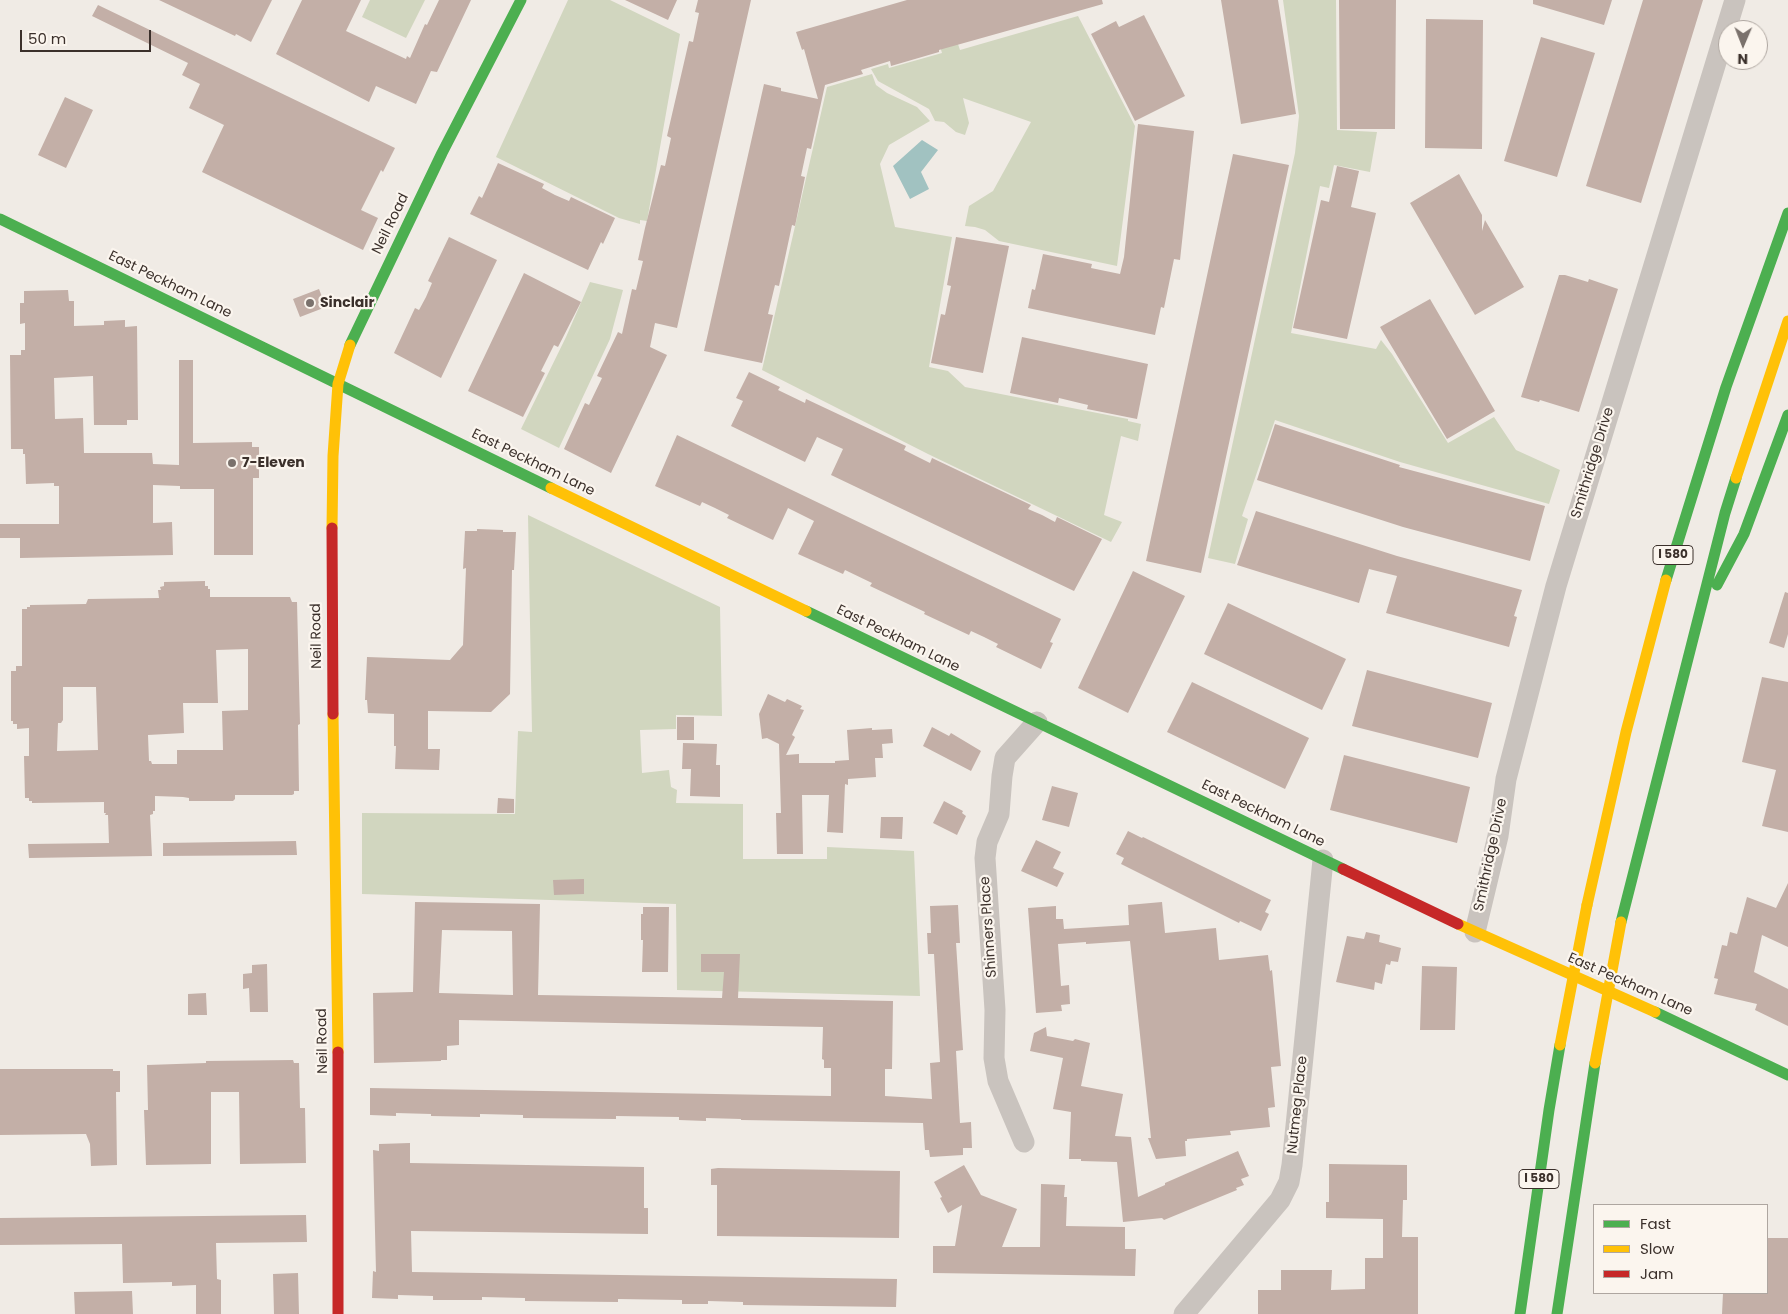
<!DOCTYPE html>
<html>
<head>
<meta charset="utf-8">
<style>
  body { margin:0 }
  #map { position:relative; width:1788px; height:1314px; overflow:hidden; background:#f0ebe5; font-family:Poppins,sans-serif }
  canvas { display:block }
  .legend { position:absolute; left:1593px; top:1204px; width:175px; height:90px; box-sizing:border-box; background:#fbf5ee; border:1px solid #aea6a0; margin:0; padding:6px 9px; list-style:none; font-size:15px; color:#3b302b }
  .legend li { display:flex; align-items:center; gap:10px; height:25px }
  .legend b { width:25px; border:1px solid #aea6a0 }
  .north { position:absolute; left:1718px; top:20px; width:50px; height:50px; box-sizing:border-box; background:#fbf5ee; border:1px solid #aea6a0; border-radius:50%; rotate:181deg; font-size:14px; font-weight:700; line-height:20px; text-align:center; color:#3b302b }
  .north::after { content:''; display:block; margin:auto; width:18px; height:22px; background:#7a716c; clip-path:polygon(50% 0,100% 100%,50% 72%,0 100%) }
  .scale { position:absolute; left:20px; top:30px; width:131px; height:22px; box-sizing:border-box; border:2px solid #3b302b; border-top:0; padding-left:6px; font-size:15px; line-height:18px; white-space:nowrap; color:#3b302b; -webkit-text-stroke:4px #fbf5ee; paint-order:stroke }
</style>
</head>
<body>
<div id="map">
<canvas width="1788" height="1314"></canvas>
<ul class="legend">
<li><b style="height:6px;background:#4caf50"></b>Fast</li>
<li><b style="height:6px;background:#ffc107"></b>Slow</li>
<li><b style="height:6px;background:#c62828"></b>Jam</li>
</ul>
<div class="north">N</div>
<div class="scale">50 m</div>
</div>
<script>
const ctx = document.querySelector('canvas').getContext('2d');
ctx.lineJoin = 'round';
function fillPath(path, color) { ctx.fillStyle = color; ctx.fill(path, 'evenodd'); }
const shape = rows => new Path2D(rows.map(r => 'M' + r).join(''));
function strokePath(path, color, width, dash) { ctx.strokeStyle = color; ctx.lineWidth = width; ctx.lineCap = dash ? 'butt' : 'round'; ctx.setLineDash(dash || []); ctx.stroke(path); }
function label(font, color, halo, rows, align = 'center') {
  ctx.font = font + ' Poppins,sans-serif'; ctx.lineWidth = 4.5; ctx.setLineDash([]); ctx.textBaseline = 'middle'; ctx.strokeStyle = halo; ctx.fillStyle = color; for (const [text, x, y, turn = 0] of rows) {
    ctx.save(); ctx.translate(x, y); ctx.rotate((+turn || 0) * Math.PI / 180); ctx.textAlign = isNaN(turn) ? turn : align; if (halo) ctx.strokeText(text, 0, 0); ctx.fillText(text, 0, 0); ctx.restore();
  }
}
fillPath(shape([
  [370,0,425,0,406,38,362,17],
  [568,0,610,0,680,34,647,221,640,220,640,224,619,218,496,157],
  [926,0,943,0,960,50,1078,16,1135,126,1117,266,999,241,985,230,975,227,965,226,969,206,993,191,1031,122,963,98,969,123,965,135,956,132,944,122,935,121,929,109,878,81,871,69,888,64,889,68,942,53],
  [1283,0,1336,0,1337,130,1377,132,1370,172,1334,165,1329,188,1320,186,1291,333,1376,349,1381,340,1392,354,1448,443,1494,417,1516,450,1560,470,1549,504,1400,462,1275,420,1242,516,1248,519,1235,564,1208,558,1295,153,1299,116],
  [872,74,876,85,887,93,917,107,930,121,889,145,880,164,895,227,952,237,929,367,948,371,965,387,1128,419,1128,421,1141,424,1138,441,1121,436,1104,515,1122,522,1111,542,928,454,762,370,827,87],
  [590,282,623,290,610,339,559,448,521,429,566,337],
  [528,515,720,607,722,716,676,715,676,729,640,730,642,773,669,770,671,787,677,790,676,803,743,804,743,859,827,859,827,847,914,851,920,996,677,990,676,904,362,894,362,813,515,814,518,731,532,732]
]), '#d1d6bf');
fillPath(shape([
  [922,140,938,150,921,172,929,189,910,199,893,166]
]), '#a1c2c1');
fillPath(shape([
  [159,0,272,0,251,42,236,34,235,36],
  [302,0,361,0,346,31,406,59,407,56,410,58,425,24,427,25,439,0,471,0,437,72,431,71,416,104,376,86,369,102,276,54],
  [625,0,677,0,668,20],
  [698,0,751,0,677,328,655,323,650,347,667,355,611,473,564,449,585,403,589,405,602,378,597,376,618,332,622,334,632,289,636,290,643,261,638,260,645,228,661,165,665,166,671,138,667,136,689,41,693,42,699,13,695,12],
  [907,0,1102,0,1103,4,939,50,939,52,891,66,890,61,861,70,863,74,825,85,811,149,807,148,801,176,805,177,795,226,792,225,779,286,775,285,768,314,773,315,762,363,704,351,764,84,781,88,781,91,818,99,804,49,802,50,796,32],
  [1221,0,1278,0,1296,114,1241,124],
  [1339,0,1396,0,1395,129,1340,129],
  [1533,0,1612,0,1604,25,1533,4],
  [1643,0,1703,0,1641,203,1586,186],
  [98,5,395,148,383,172,381,170,361,210,378,218,363,250,202,172,224,125,189,108,200,84,182,75,188,63,92,16],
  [1144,15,1185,96,1135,121,1091,34,1116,21,1119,27],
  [1426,19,1483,20,1482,149,1425,148],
  [1541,37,1595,53,1557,177,1504,161],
  [65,97,93,110,66,168,38,155],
  [1138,124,1194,131,1180,260,1174,259,1164,308,1161,307,1155,335,1028,308,1032,289,1035,290,1043,254,1092,264,1091,268,1120,274,1124,257],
  [1233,154,1289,165,1201,573,1146,561],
  [498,163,544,184,542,188,555,195,569,201,571,197,615,218,603,244,601,242,588,270,470,214,479,196,482,198],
  [1337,166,1359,171,1351,207,1376,213,1347,339,1293,328,1321,200,1329,202],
  [1459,174,1482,215,1482,231,1485,220,1524,287,1475,315,1410,203],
  [449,237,497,260,441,378,394,353,415,308,419,310,426,297,432,283,428,281],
  [956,237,1009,246,983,373,931,363,941,314,945,315,948,300,951,286,947,285],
  [524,273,581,302,558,347,554,345,541,371,545,373,523,417,468,391],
  [1559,275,1565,275,1588,282,1589,279,1618,289,1579,412,1540,400,1539,402,1521,397],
  [319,289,326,307,300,317,293,299],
  [68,290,69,301,74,301,74,326,104,325,104,321,125,320,125,327,137,326,138,420,127,420,127,425,94,425,93,376,54,378,55,419,83,418,84,453,152,453,153,464,179,465,179,360,193,360,193,443,252,442,252,447,259,447,259,478,253,478,253,555,214,555,214,489,180,489,180,486,153,485,153,523,172,522,173,555,20,558,20,538,0,538,0,524,59,524,59,486,54,486,54,483,26,484,25,454,23,454,23,449,11,449,10,355,21,355,21,350,25,350,25,323,20,324,20,303,24,303,24,291],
  [1430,299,1495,411,1447,439,1380,327],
  [1022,337,1148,364,1137,419,1087,409,1088,405,1059,398,1058,403,1010,393],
  [749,372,780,387,778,390,805,403,806,399,906,446,904,450,930,463,932,458,1031,505,1028,509,1042,515,1055,522,1057,517,1102,539,1074,591,831,475,843,449,817,437,805,462,731,426,743,401,736,398],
  [1275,424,1400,465,1399,467,1545,506,1530,561,1403,527,1257,480],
  [677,435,1061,619,1050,642,1053,643,1041,669,996,647,998,644,984,637,971,631,969,635,924,614,925,612,870,586,872,583,845,570,843,574,798,554,814,521,788,508,773,540,727,518,729,515,715,508,702,502,700,506,655,486],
  [1256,511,1397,556,1522,590,1514,616,1517,617,1509,647,1386,613,1397,576,1369,569,1359,603,1237,565],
  [477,529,503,530,503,532,516,532,514,570,512,570,510,694,491,712,428,711,428,749,440,749,439,770,395,769,396,746,394,746,394,714,368,713,367,700,365,700,367,657,450,660,463,645,466,568,463,569,465,531,477,531],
  [1133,571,1185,596,1128,713,1078,688],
  [205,581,205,586,208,586,208,589,210,589,210,597,290,597,292,602,297,602,300,724,298,725,299,791,294,791,294,794,292,795,235,795,235,799,233,801,189,801,189,798,183,797,155,796,155,811,153,811,153,814,150,815,152,856,29,858,28,844,109,843,108,815,105,815,106,813,104,813,104,802,32,803,32,801,29,801,29,798,25,798,24,756,29,756,29,728,17,729,17,724,13,724,13,721,11,721,11,671,16,671,16,666,22,666,22,609,27,609,27,607,30,607,30,605,86,604,88,599,159,598,158,590,161,590,160,587,164,586,164,582],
  [248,649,248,710,222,711,223,750,177,750,177,764,152,764,151,761,149,761,148,735,184,733,183,703,218,703,216,650],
  [63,687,96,687,98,750,57,751,58,723,61,723,63,720],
  [1785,592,1788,593,1788,634,1784,648,1769,643],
  [1228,603,1346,659,1322,710,1204,654],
  [1367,670,1492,703,1478,758,1352,726],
  [1762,677,1788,682,1788,832,1762,826,1776,770,1742,762],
  [1192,682,1309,738,1285,789,1167,732],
  [768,694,785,702,787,699,802,706,800,709,804,710,792,735,795,737,786,755,799,754,799,763,835,763,835,761,849,760,847,730,872,728,872,730,892,729,893,743,882,744,883,758,875,758,876,777,848,779,848,785,845,784,843,833,827,832,829,795,802,795,803,854,777,854,776,813,781,813,779,744,767,738,762,739,759,714],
  [677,717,694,717,694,740,677,740],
  [932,727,949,736,951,733,981,751,971,771,923,746],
  [683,743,717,744,716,765,720,765,720,797,690,796,691,769,682,769],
  [1344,755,1470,787,1457,843,1330,810],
  [1052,786,1078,793,1069,827,1042,820],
  [498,798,514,799,514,813,497,813],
  [944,801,963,811,962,813,966,816,957,835,933,823],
  [881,817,903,817,902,839,880,838],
  [1128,831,1142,838,1143,837,1271,900,1265,912,1269,914,1261,931,1240,921,1239,923,1121,864,1124,858,1116,854],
  [1036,840,1061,852,1053,868,1064,873,1057,887,1021,871],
  [296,841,297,855,163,856,163,843],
  [584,879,584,894,554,895,553,880],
  [1788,883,1788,947,1762,935,1754,972,1788,989,1788,1026,1755,1010,1757,1004,1714,994,1718,979,1714,978,1722,945,1727,946,1730,932,1737,934,1747,897,1776,908],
  [415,902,540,904,538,995,722,998,724,972,701,972,701,954,740,954,738,998,893,1001,892,1069,885,1069,885,1096,932,1099,930,1063,940,1062,934,954,928,954,927,933,931,933,930,906,958,905,960,943,956,943,963,1050,956,1051,960,1123,971,1122,972,1148,963,1148,963,1155,930,1157,929,1150,925,1150,923,1123,741,1120,741,1119,706,1118,706,1121,679,1120,679,1117,616,1116,616,1119,523,1118,523,1115,480,1114,480,1117,431,1116,431,1114,396,1113,396,1116,370,1115,370,1088,831,1096,831,1068,824,1068,824,1060,822,1059,823,1027,459,1020,459,1045,447,1046,447,1060,441,1060,441,1061,374,1063,373,993,413,992],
  [442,930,512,931,513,995,439,993],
  [1162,902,1165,933,1216,928,1219,960,1268,955,1270,971,1272,970,1281,1066,1271,1067,1275,1107,1268,1108,1270,1127,1230,1131,1231,1135,1187,1139,1187,1141,1185,1141,1186,1156,1156,1159,1148,1138,1151,1138,1130,941,1086,944,1086,942,1058,944,1061,986,1069,985,1070,1004,1061,1005,1062,1011,1036,1013,1028,908,1056,906,1056,919,1063,919,1064,929,1129,925,1128,905],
  [643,907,669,907,668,972,642,972,643,940,641,940,641,914,643,914],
  [1366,932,1380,935,1379,942,1401,948,1398,962,1391,961,1390,965,1386,964,1382,984,1375,982,1374,990,1336,982,1347,936,1364,939],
  [267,964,268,1012,250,1012,249,988,243,989,243,974,252,973,252,965],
  [1422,966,1457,967,1455,1030,1420,1030],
  [206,993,207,1015,188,1015,188,994],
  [1046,1027,1047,1036,1073,1041,1075,1039,1090,1043,1081,1086,1123,1094,1115,1136,1131,1137,1138,1197,1165,1185,1165,1183,1238,1151,1249,1176,1241,1179,1244,1185,1236,1188,1237,1190,1164,1220,1162,1218,1123,1222,1117,1162,1081,1161,1081,1159,1069,1159,1071,1112,1053,1109,1063,1058,1030,1051,1034,1033],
  [293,1060,294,1063,299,1063,300,1108,305,1108,306,1163,240,1164,239,1092,211,1092,211,1164,146,1165,144,1110,148,1110,147,1065,206,1063,206,1061],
  [0,1069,113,1069,113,1071,120,1071,120,1092,116,1092,117,1165,91,1166,90,1144,86,1134,0,1135],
  [410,1143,410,1163,644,1167,644,1208,648,1208,648,1234,411,1231,412,1272,897,1279,896,1307,743,1305,743,1302,708,1301,708,1304,682,1304,682,1300,618,1299,618,1302,525,1301,525,1298,482,1297,482,1300,433,1300,433,1296,398,1295,398,1299,372,1298,373,1271,376,1272,373,1150,379,1151,379,1144],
  [1329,1164,1407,1165,1407,1200,1403,1200,1402,1237,1418,1237,1418,1314,1258,1314,1258,1290,1281,1290,1281,1270,1332,1270,1331,1290,1365,1289,1365,1258,1383,1258,1383,1219,1326,1218,1326,1202,1329,1202],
  [964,1165,981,1195,1017,1209,1002,1247,1040,1247,1041,1184,1065,1185,1064,1197,1067,1197,1066,1226,1125,1227,1125,1249,1136,1249,1135,1276,933,1273,933,1246,955,1246,962,1205,948,1213,940,1198,942,1197,934,1182],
  [718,1168,900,1171,899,1238,717,1236,717,1185,711,1185,711,1169],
  [306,1215,307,1242,216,1243,217,1279,221,1280,221,1314,196,1314,196,1285,172,1286,172,1282,123,1283,122,1244,0,1245,0,1218],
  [1767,1238,1788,1238,1788,1314,1722,1314,1723,1293,1767,1293],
  [298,1273,299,1314,274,1314,273,1274],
  [132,1291,133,1314,75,1314,74,1292]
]), '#c3afa7');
strokePath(shape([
  [1475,932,1498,836,1506,779,1556,586,1735,0],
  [1024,1142,998,1081,994,1058,995,1010,985,858,987,842,999,814,1002,776,1005,758,1037,722],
  [1184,1314,1280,1200,1289,1182,1292,1165,1323,860]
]), '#c9c3be', 21);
strokePath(shape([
  [0,219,551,488],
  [350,345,442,153,521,0],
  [1666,580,1726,387,1788,213],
  [1717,585,1744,534,1788,415],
  [806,611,1343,869],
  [1621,922,1725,513,1736,478],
  [1655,1012,1788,1075],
  [1520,1314,1549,1110,1560,1045],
  [1557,1314,1595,1063]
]), '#4caf50', 11);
strokePath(shape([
  [1736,478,1788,321],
  [551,488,806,611],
  [332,528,333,456,338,384,350,345],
  [333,714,338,1052],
  [1587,905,1626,732,1666,580],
  [1458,924,1655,1012]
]), '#ffc107', 11);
strokePath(shape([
  [332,528,333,714],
  [1343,869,1458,924],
  [338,1052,338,1314]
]), '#c62828', 11);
strokePath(shape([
  [1560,1045,1587,905],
  [1595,1063,1621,922]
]), '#ffc107', 11);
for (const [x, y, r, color] of [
  [310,303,5,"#7a716c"],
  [232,463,5,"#7a716c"]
]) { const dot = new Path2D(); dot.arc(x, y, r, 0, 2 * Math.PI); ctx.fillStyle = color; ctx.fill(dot); strokePath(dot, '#fbf5ee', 2); }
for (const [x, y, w] of [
  [1673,555,40],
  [1539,1179,40]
]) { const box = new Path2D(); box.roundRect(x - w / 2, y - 9.5, w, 19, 4); ctx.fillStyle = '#fbf5ee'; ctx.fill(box); strokePath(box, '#3b302b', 1); }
label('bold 12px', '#3b302b', null, [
  ["I 580",1673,555],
  ["I 580",1539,1179]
]);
label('14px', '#3b302b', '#fbf5ee', [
  ["Neil Road",391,224,-64],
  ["East Peckham Lane",170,285,26],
  ["East Peckham Lane",533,463,26],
  ["Smithridge Drive",1593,463,-73],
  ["Neil Road",317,636,-91],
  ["East Peckham Lane",898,639,26],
  ["East Peckham Lane",1263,814,26],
  ["Smithridge Drive",1491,855,-78],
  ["Shinners Place",989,927,-94],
  ["East Peckham Lane",1630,985,24],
  ["Neil Road",323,1041,-91],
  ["Nutmeg Place",1298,1105,-84]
]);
label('bold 14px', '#3b302b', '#fbf5ee', [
  ["Sinclair",320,303],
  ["7-Eleven",242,463]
], 'left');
</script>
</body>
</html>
